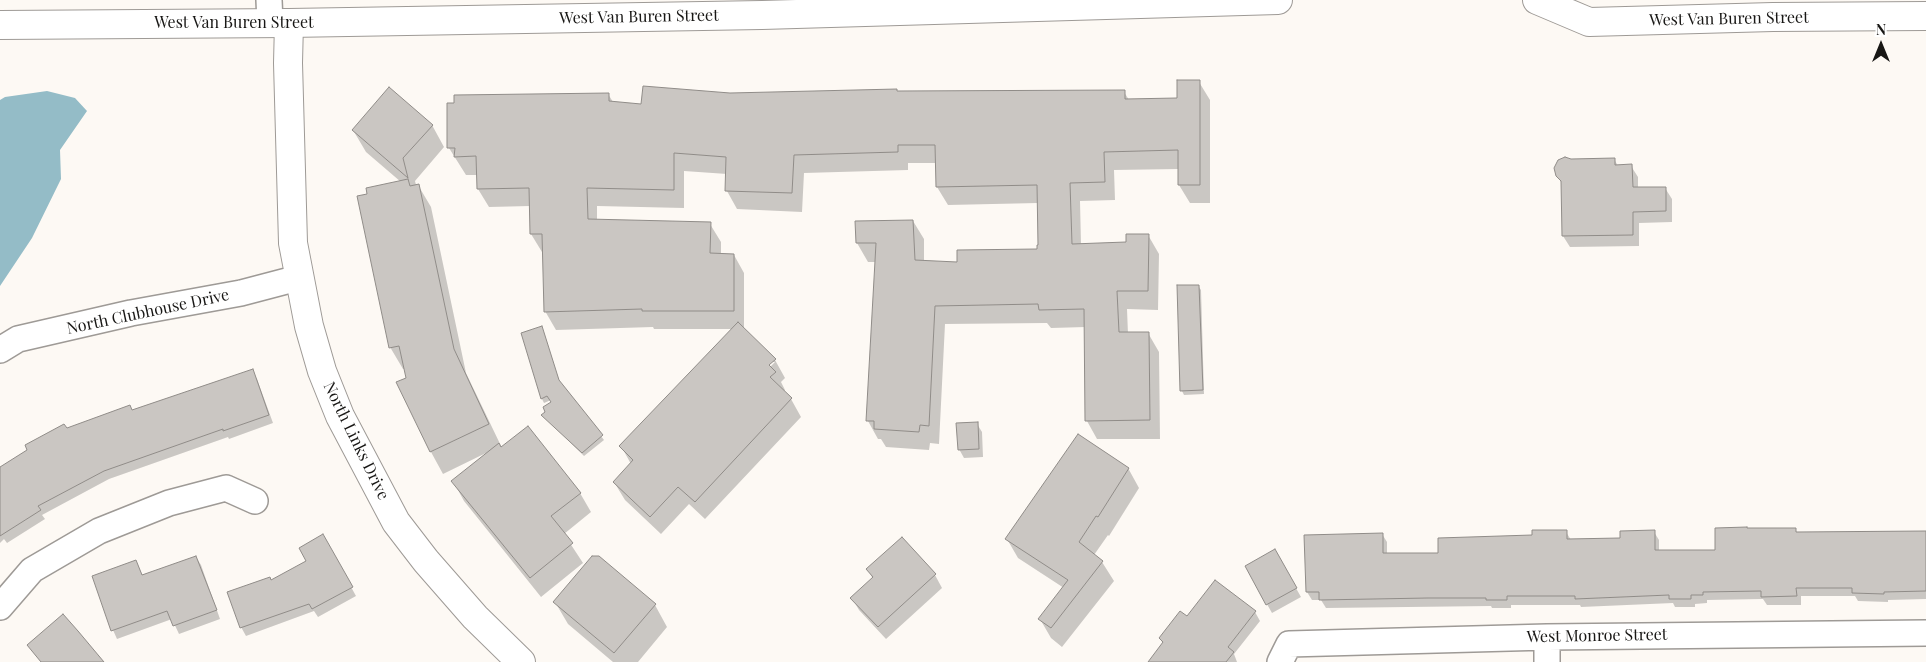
<!DOCTYPE html>
<html>
<head>
<meta charset="utf-8">
<style>
  body { margin:0 }
  #map { position:relative; width:1926px; height:662px; overflow:hidden; background:#fdf9f4; font-family:"Playfair Display",serif }
  canvas { display:block }
  .north { position:absolute; left:1856px; top:20px; width:50px; height:50px; -webkit-text-stroke:4px #fff; paint-order:stroke; rotate:0deg; font-size:14px; font-weight:700; line-height:20px; text-align:center; color:#181715 }
  .north::after { content:''; display:block; margin:auto; width:18px; height:22px; background:#181715; clip-path:polygon(50% 0,100% 100%,50% 72%,0 100%) }
</style>
</head>
<body>
<div id="map">
<canvas width="1926" height="662"></canvas>
<div class="north">N</div>
</div>
<script>
const ctx = document.querySelector('canvas').getContext('2d');
ctx.lineJoin = 'round';
function fillPath(path, color) { ctx.fillStyle = color; ctx.fill(path, 'evenodd'); }
const shape = rows => new Path2D(rows.map(r => 'M' + r).join(''));
function strokePath(path, color, width, dash) { ctx.strokeStyle = color; ctx.lineWidth = width; ctx.lineCap = dash ? 'butt' : 'round'; ctx.setLineDash(dash || []); ctx.stroke(path); }
function label(font, color, halo, rows, align = 'center') {
  ctx.font = font + ' "Playfair Display",serif'; ctx.lineWidth = 4.5; ctx.setLineDash([]); ctx.textBaseline = 'middle'; ctx.strokeStyle = halo; ctx.fillStyle = color; for (const [text, x, y, turn = 0] of rows) {
    ctx.save(); ctx.translate(x, y); ctx.rotate((+turn || 0) * Math.PI / 180); ctx.textAlign = isNaN(turn) ? turn : align; if (halo) ctx.strokeText(text, 0, 0); ctx.fillText(text, 0, 0); ctx.restore();
  }
}
fillPath(shape([
  [47,91,75,98,87,111,60,150,61,179,32,238,0,286,0,100,5,97]
]), '#94bcc7');
fillPath(shape([
  [1199,82,1210,100,1210,203,1190,203,1179,185,1179,169,1114,170,1115,200,1080,201,1081,245,1127,244,1148,235,1159,254,1158,310,1127,309,1128,334,1148,333,1159,352,1160,439,1097,439,1087,421,1086,327,1051,328,1047,323,945,324,939,444,930,443,929,450,886,447,881,439,878,439,868,421,876,262,868,262,857,243,856,222,913,221,924,239,924,262,958,263,1038,251,1038,203,948,205,937,187,937,163,908,163,908,170,804,173,802,212,737,209,727,191,727,174,684,171,684,208,597,206,597,221,710,224,721,242,721,255,734,255,744,273,744,330,775,360,785,378,781,382,785,390,784,392,791,399,801,417,705,519,689,504,661,534,625,500,614,482,631,464,621,446,733,329,654,329,653,327,556,330,545,311,544,252,542,252,531,234,530,206,489,207,478,189,478,175,466,175,449,148,608,94,613,102,642,105,729,95,898,92,1124,92,1129,100,1179,99],
  [771,362,775,362,766,371,764,369],
  [432,125,444,147,415,181,416,185,418,185,431,207,466,373,502,448,580,493,591,512,564,534,583,563,541,597,464,501,453,481,486,453,443,474,431,452,398,383,408,378,406,369,403,369,390,347,369,195,401,182,366,152,353,130],
  [1614,159,1618,166,1631,166,1638,177,1638,188,1665,188,1672,199,1672,222,1639,223,1639,246,1570,247,1563,236,1562,184,1556,173,1571,160],
  [1198,286,1201,290,1204,394,1184,395,1182,391],
  [522,334,604,440,584,456,543,415,552,402,551,400,544,403,542,399],
  [252,371,257,379,273,423,229,439,228,437,109,479,42,515,45,519,7,543,4,539,0,543,0,469,132,411],
  [977,424,982,432,983,457,964,458,959,449],
  [1128,468,1139,488,1109,536,1108,535,1094,555,1102,562,1114,581,1062,647,1051,638,1040,619,1064,588,1018,558,1007,539],
  [1795,529,1797,533,1926,532,1926,599,1888,600,1888,602,1858,601,1855,596,1801,596,1801,605,1767,605,1763,599,1707,600,1707,603,1695,604,1695,607,1675,607,1673,603,1581,607,1580,605,1511,605,1511,608,1492,608,1491,606,1326,608,1321,600,1312,600,1307,592,1382,534,1387,542,1387,554,1439,555,1533,536,1566,532,1571,540,1622,539,1654,532,1659,540,1659,552,1717,552],
  [323,536,356,596,318,617,314,611,246,636,241,627,271,581,308,562],
  [902,539,935,575,942,588,886,639,859,610,852,598,873,579,868,570],
  [1275,551,1301,597,1272,613,1246,567],
  [196,557,201,565,220,619,179,634,172,619,117,639,113,630,136,562,143,576],
  [555,602,655,605,667,627,638,662,613,662,568,624],
  [1255,612,1260,621,1234,654,1237,662,1150,662,1163,644,1160,638,1187,618]
]), '#0003');
const building = shape([
  [1177,80,1200,80,1200,185,1178,185,1178,150,1104,152,1105,182,1070,183,1072,244,1126,242,1126,234,1149,234,1148,291,1117,291,1119,332,1149,332,1150,420,1085,421,1084,309,1039,310,1038,304,935,306,929,426,920,425,919,432,874,429,874,421,866,421,876,243,856,243,855,221,913,220,915,260,957,262,957,250,1037,249,1037,245,1038,245,1037,185,936,187,935,145,898,145,898,152,794,155,792,193,725,191,726,157,674,153,674,190,587,188,588,219,711,222,710,253,734,254,734,311,642,311,642,309,544,312,542,234,530,234,529,188,477,189,476,156,454,157,455,148,447,148,447,103,454,103,454,95,609,93,609,101,641,104,643,86,730,93,897,89,897,91,1125,90,1125,99,1177,98,1177,80],
  [389,87,433,125,403,158,408,178,352,130,389,87],
  [1565,157,1571,159,1615,158,1615,165,1632,164,1633,187,1666,187,1666,211,1633,212,1633,235,1562,236,1561,181,1556,176,1554,168,1558,160,1565,157],
  [408,179,410,186,419,184,454,349,489,424,430,452,396,382,406,378,399,346,389,348,357,196,367,194,366,188,408,179],
  [1177,285,1199,285,1203,390,1180,391,1177,285],
  [738,322,776,359,769,365,776,372,770,377,792,398,695,502,678,487,650,517,613,482,633,460,619,446,738,322],
  [542,326,559,380,603,435,582,453,541,415,545,412,543,407,551,402,547,396,541,399,521,333,542,326],
  [253,369,269,415,223,431,223,429,104,471,38,506,41,510,0,536,0,467,27,450,25,445,64,424,67,428,130,405,132,410,253,369],
  [978,422,979,449,958,450,956,423,978,422],
  [528,426,581,493,551,516,573,543,530,578,451,481,499,443,501,447,528,426],
  [1078,434,1129,468,1098,517,1096,516,1079,542,1103,561,1051,628,1038,619,1068,580,1005,539,1078,434],
  [1747,527,1747,528,1796,528,1796,532,1926,531,1926,591,1884,592,1884,594,1852,593,1852,588,1796,588,1797,596,1761,597,1761,591,1703,592,1703,595,1691,595,1691,599,1669,599,1669,595,1575,599,1575,596,1507,596,1507,600,1486,600,1486,598,1428,598,1319,600,1319,592,1306,592,1304,535,1383,533,1383,553,1438,553,1438,538,1532,535,1532,530,1567,530,1567,539,1620,538,1620,531,1655,530,1655,550,1715,550,1715,528,1747,527],
  [323,534,353,587,312,609,309,604,240,628,227,592,270,577,271,580,306,561,299,548,323,534],
  [902,537,936,574,878,627,850,598,873,577,866,569,902,537],
  [1275,549,1297,588,1266,605,1245,566,1275,549],
  [196,556,217,610,173,626,167,611,111,631,92,576,136,560,142,575,196,556],
  [592,556,599,556,656,604,614,653,553,602,592,556],
  [1215,580,1256,611,1228,647,1234,652,1226,662,1148,662,1163,642,1159,638,1180,611,1187,616,1215,580],
  [63,614,78,631,104,662,41,662,27,645,63,614]
]);
fillPath(building, '#cac6c2');
strokePath(building, '#908c88', 1);
const minor = shape([
  [269,0,270,23],
  [0,350,18,339,131,313,241,293,298,278],
  [0,607,32,570,99,531,169,503,226,488,255,501],
  [1547,637,1547,662],
  [1280,662,1289,644,1547,637,1926,633]
]);
const tertiary = shape([
  [289,23,288,63,293,243,309,326,322,371,340,416,396,522,426,561,475,617,521,662]
]);
const primary = shape([
  [1537,0,1589,22,1773,17,1926,16],
  [0,25,289,23,762,15,1278,0]
]);
strokePath(minor, '#9e9a96', 28);
strokePath(tertiary, '#9e9a96', 30);
strokePath(primary, '#9e9a96', 30);
strokePath(minor, '#fff', 25);
strokePath(tertiary, '#fff', 28);
strokePath(primary, '#fff', 28);
label('16px', '#181715', '#fff', [
  ["West Van Buren Street",639,17,-1],
  ["West Van Buren Street",1729,19,-1],
  ["West Van Buren Street",234,23],
  ["North Clubhouse Drive",148,312,-12],
  ["North Links Drive",356,441,64],
  ["West Monroe Street",1597,636,-1]
]);
</script>
</body>
</html>
